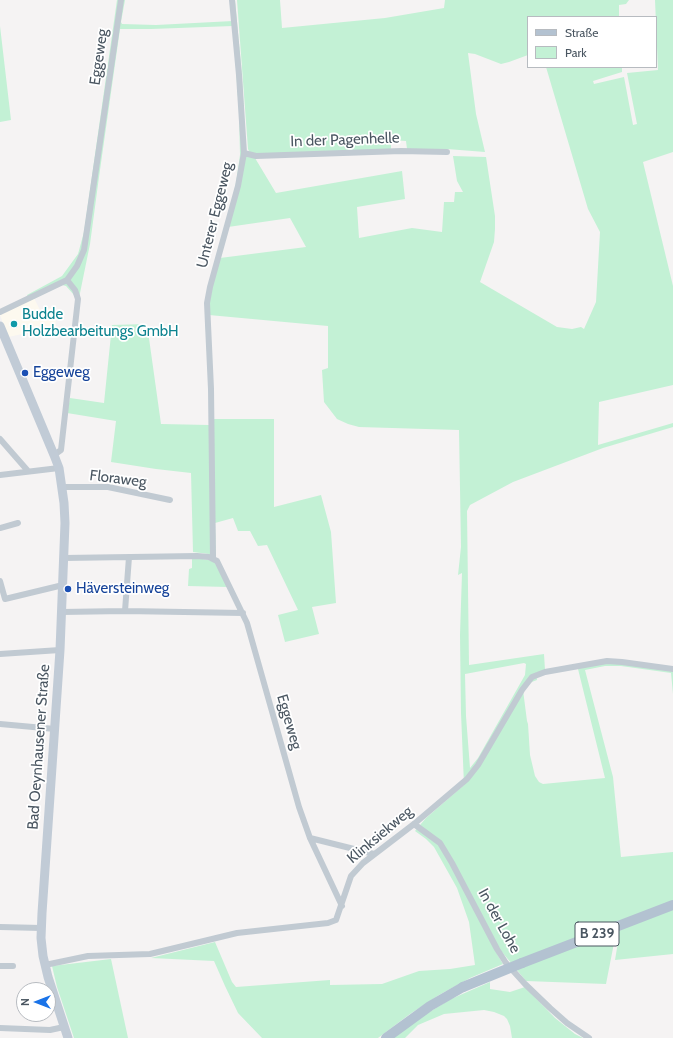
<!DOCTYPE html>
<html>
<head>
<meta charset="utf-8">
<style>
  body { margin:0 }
  #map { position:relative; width:673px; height:1038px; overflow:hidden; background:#f5f3f3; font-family:Cabin,sans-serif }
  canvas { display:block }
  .legend { position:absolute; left:527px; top:16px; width:130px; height:52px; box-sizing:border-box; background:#fff; border:1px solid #b7bbc0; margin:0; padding:5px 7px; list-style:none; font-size:12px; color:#4a5661 }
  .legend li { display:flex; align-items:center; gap:8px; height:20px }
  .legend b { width:20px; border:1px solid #b7bbc0 }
  .north { position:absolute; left:16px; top:982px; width:40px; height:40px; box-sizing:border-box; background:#fff; border:1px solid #b7bbc0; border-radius:50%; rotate:270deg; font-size:11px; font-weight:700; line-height:16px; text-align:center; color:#4a5661 }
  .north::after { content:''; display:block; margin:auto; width:14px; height:18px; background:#1a73e8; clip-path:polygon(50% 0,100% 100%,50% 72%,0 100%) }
</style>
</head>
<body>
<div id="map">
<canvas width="673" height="1038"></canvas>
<ul class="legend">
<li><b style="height:5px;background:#b3c2d1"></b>Straße</li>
<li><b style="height:11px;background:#c3f1d5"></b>Park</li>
</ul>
<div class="north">N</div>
</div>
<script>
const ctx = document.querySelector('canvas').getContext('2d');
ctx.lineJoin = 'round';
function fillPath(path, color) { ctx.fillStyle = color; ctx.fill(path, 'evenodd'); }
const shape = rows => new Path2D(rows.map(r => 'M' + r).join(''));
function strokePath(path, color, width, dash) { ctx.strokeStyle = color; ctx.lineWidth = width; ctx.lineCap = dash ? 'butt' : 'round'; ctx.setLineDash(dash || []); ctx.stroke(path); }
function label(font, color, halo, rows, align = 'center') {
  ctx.font = font + ' Cabin,sans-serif'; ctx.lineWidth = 3.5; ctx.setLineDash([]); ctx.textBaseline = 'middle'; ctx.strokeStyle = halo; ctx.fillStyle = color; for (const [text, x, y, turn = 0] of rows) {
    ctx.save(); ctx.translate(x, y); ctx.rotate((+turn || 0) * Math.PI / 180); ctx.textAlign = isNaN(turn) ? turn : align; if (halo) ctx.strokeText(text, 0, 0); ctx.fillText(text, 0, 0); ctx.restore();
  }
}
fillPath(shape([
  [34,298,40,310,55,307,56,327,8,337,0,315]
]), '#fdf9ef');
fillPath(shape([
  [117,0,125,0,121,22,122,24,156,25,233,21,235,0,242,75,246,156,255,158,276,193,402,171,405,199,357,207,359,238,412,228,442,232,444,202,454,202,455,192,463,192,457,181,453,156,486,157,495,216,495,229,494,242,480,282,557,327,572,329,581,327,584,329,596,302,600,232,588,209,546,67,622,67,622,72,593,81,594,84,624,77,633,125,637,124,627,73,658,70,655,0,673,0,673,152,643,162,673,286,673,385,599,402,598,445,673,423,673,427,603,448,513,482,470,505,467,511,469,665,544,654,545,670,536,673,537,680,529,683,523,690,527,721,528,724,530,755,535,776,539,782,543,784,605,778,577,665,607,660,673,668,673,694,671,673,621,666,605,666,585,670,613,777,621,857,673,852,673,954,615,960,618,942,614,943,606,984,526,981,502,952,497,954,503,964,470,978,439,995,410,1014,378,1038,262,1038,238,1013,225,986,214,961,151,958,215,942,232,982,236,987,330,980,330,985,382,984,419,971,450,969,475,965,469,922,457,888,434,847,426,839,415,831,426,818,464,785,461,713,460,635,462,573,458,575,461,547,459,430,359,427,348,424,337,419,324,402,322,370,328,368,328,326,209,315,214,419,274,419,274,507,321,495,331,532,336,603,312,607,319,634,285,642,278,615,298,610,267,545,258,546,250,531,238,531,233,518,215,523,216,556,209,554,193,552,191,473,156,469,111,462,116,421,67,413,70,398,104,403,112,325,147,324,161,424,209,425,209,389,205,313,236,183,240,155,239,112,233,26,151,29,120,29,99,177,90,244,79,298,74,295,66,286,62,285,29,301,27,295,62,276,78,254,84,232],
  [290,218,306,247,220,258,228,227],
  [524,663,526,664,525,675,478,758,470,768,466,716,465,674],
  [237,0,280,0,282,28,385,18,444,8,445,0,629,0,626,4,619,5,619,17,528,17,528,55,509,62,501,64,475,54,468,53,476,114,485,152,447,149,407,149,406,141,391,140,391,149,258,155,250,153,248,149],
  [0,26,11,120,0,122],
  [197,558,214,561,228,587,188,586,189,569,192,568,192,559],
  [111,959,128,1038,74,1038,57,987,52,966],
  [490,982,490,989,510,992,525,987,555,1018,575,1034,583,1038,512,1038,510,1026,507,1019,504,1016,494,1012,484,1010,444,1014,418,1025,405,1038,392,1038,408,1025,451,999]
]), '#c3f1d5');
strokePath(shape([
  [244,153,256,156,401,151,447,152],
  [0,312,67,280,77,266,84,250,121,0],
  [0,439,28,471],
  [54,455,61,450,78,299,75,290,67,280],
  [0,475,59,468],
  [62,487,108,487,170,500],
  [0,528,18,523],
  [64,558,197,556,209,557,217,561,247,623,299,807,310,838,342,906],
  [213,558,211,389,207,303,210,287,238,186,244,153,239,75,232,0],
  [0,581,5,599,63,585],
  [125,611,129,557],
  [61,612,125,611,243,613],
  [0,654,60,650],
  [0,724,55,729],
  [414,824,440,843,452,863,497,949,506,963,525,984,550,1008,567,1023,589,1038],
  [310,838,374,854],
  [0,927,41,928],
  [45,965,88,956,150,954,237,933,328,923,336,920,351,876,363,863,414,824,467,779,478,765,522,690,532,677,545,672,607,661,622,662,673,669],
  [0,966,13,966],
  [0,1028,50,1030,64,1027]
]), '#c1cad2', 6);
strokePath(shape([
  [0,326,54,455,59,468,64,503,65,523,60,650,42,913,41,938,43,956,48,977,68,1038]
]), '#c1cbd6', 9);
strokePath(shape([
  [522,963,673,905],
  [386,1038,430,1006,463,987]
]), '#b3c2d1', 10);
strokePath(shape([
  [463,987,522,963]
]), '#b3c2d1', 10);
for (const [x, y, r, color] of [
  [14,324,4,"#0f9aa8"],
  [25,373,4,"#1a4fb4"],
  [68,589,4,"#1a4fb4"]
]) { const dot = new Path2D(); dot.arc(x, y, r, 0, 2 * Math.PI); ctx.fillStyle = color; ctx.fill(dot); strokePath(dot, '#fff', 1.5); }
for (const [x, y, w] of [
  [597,934,44]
]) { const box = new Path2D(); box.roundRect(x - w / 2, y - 12, w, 24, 3); ctx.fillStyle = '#fff'; ctx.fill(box); strokePath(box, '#4a5661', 1); }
label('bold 14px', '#4a5661', null, [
  ["B 239",597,934]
]);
label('15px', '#4a5661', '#fff', [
  ["Eggeweg",99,57,-82],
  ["In der Pagenhelle",345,140,-2],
  ["Unterer Eggeweg",215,215,-76],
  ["Floraweg",118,479,7],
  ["Eggeweg",289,722,74],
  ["Bad Oeynhausener Straße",39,747,-86],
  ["Klinksiekweg",380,835,-40],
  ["In der Lohe",499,921,61]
]);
label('15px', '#0d838f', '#fff', [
  ["Budde",22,315],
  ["Holzbearbeitungs GmbH",22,332]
], 'left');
label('15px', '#164399', '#fff', [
  ["Eggeweg",33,373],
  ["Häversteinweg",76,589]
], 'left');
</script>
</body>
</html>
